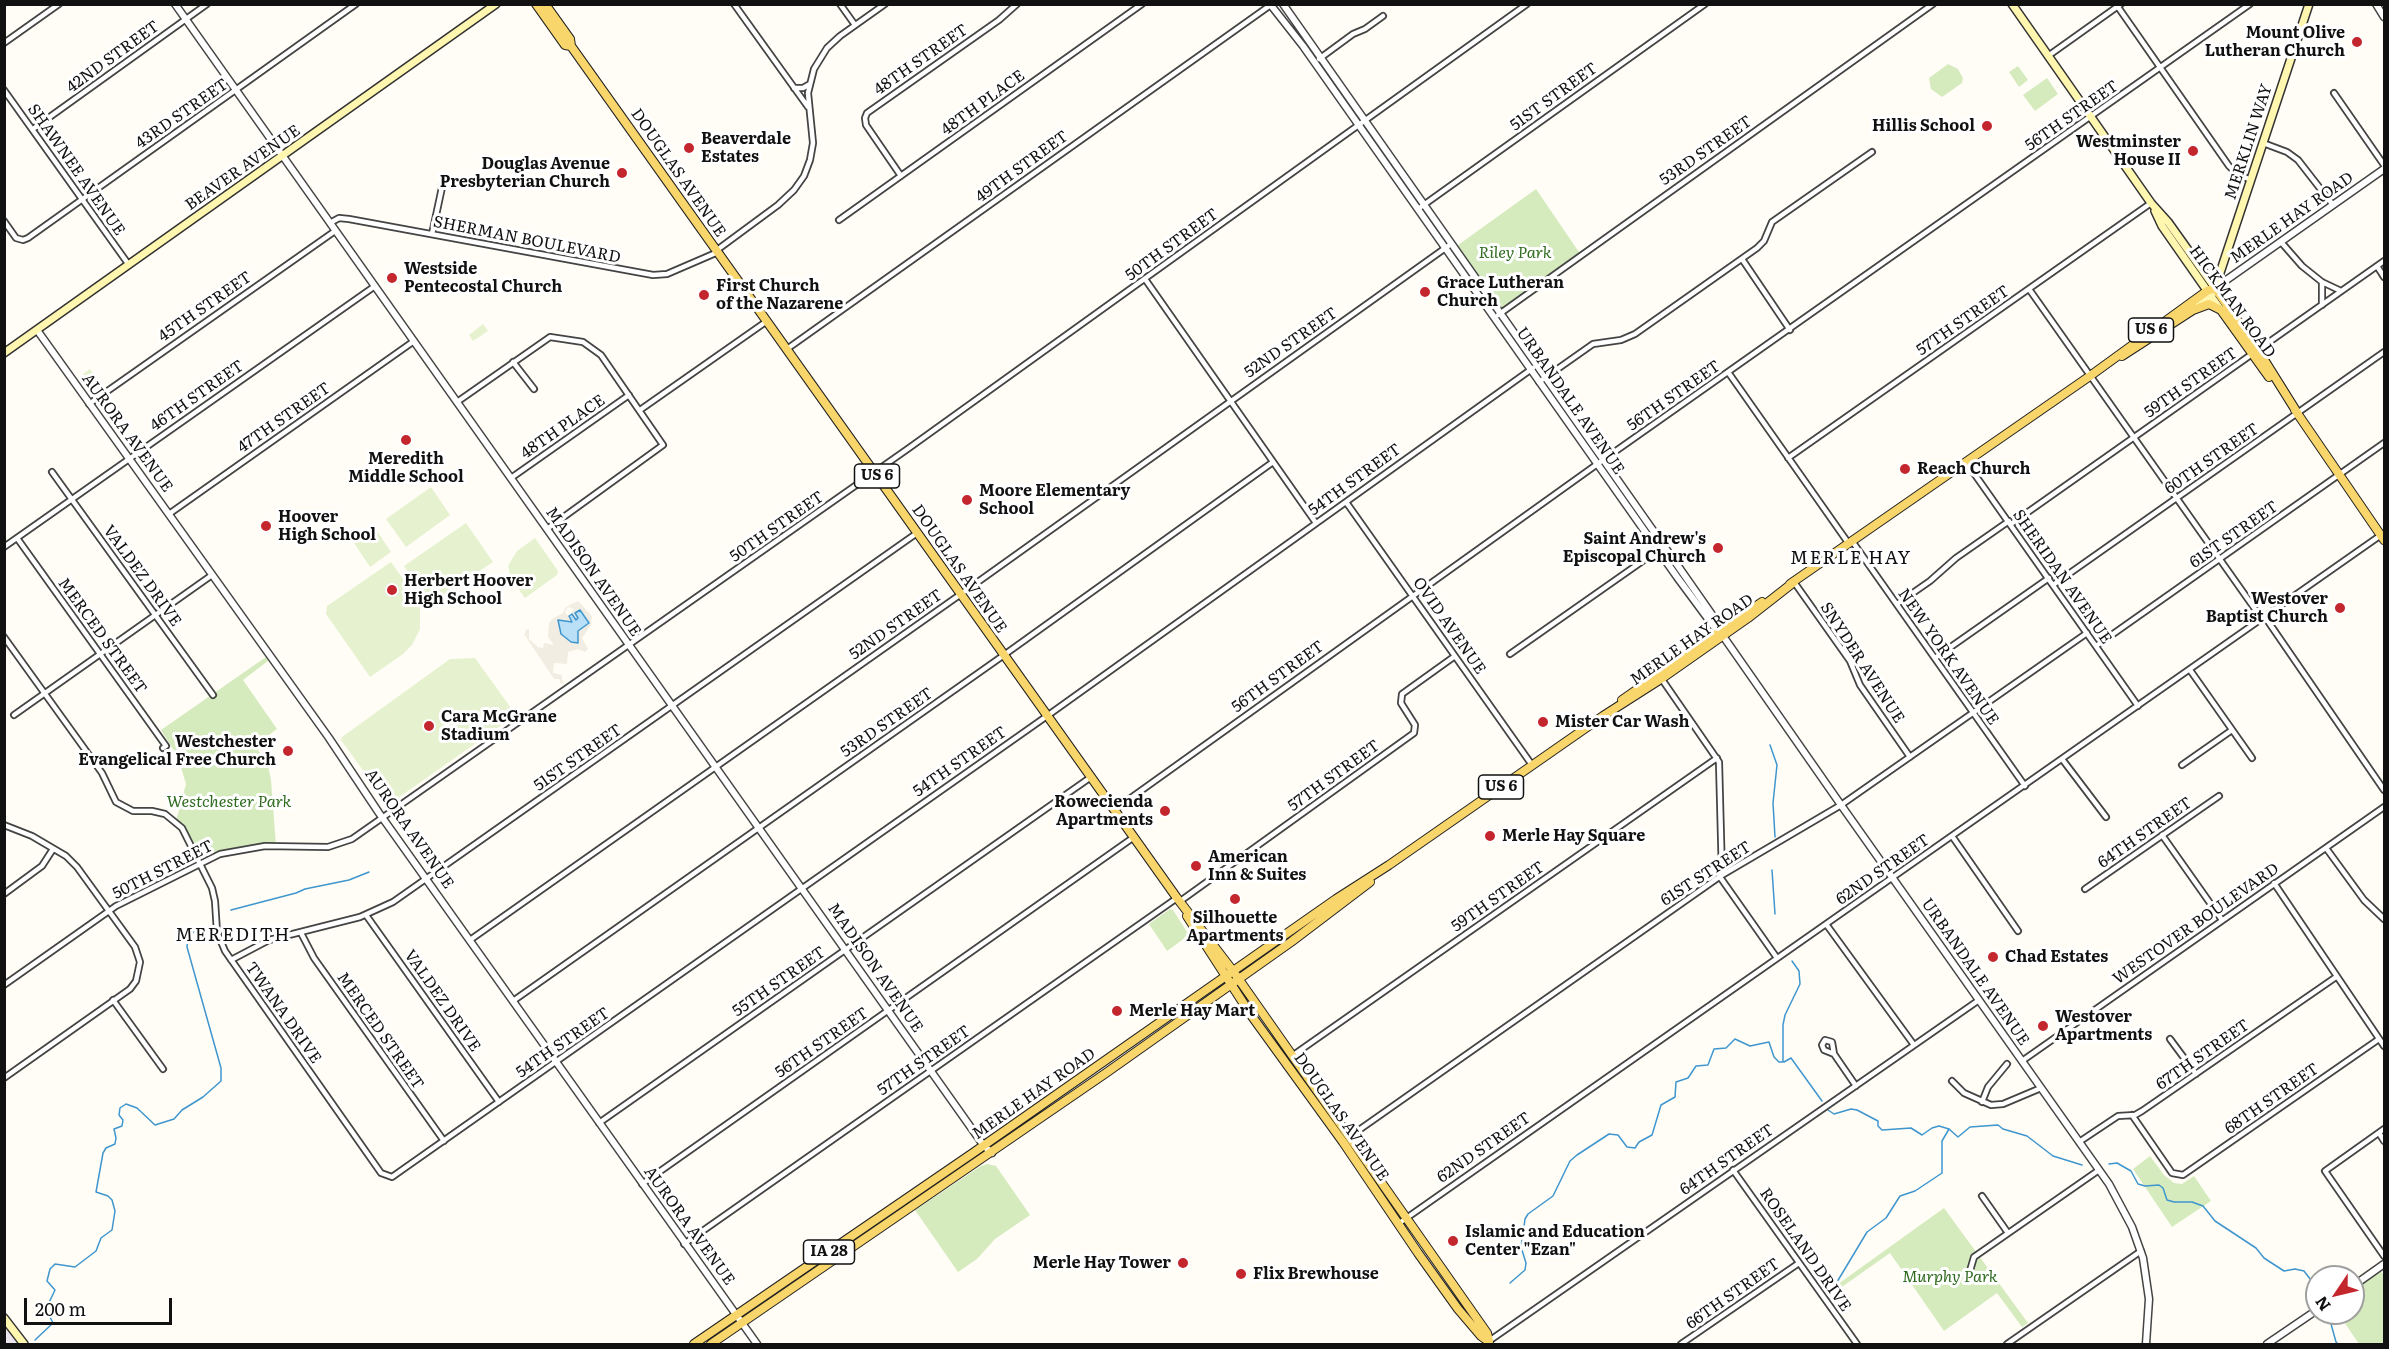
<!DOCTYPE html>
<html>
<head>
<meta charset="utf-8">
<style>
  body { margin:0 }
  #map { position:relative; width:2389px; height:1349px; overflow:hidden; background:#fffdf5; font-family:Literata,serif }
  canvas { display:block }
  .frame { position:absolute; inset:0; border:6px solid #111; pointer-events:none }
  .north { position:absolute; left:2305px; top:1265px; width:60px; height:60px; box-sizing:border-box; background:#fff; border:2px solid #a0a0a0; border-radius:50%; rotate:235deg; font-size:16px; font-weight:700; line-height:24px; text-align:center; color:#111 }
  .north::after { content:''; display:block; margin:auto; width:21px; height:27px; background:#c4262e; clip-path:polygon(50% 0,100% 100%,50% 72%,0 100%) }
  .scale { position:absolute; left:24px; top:1298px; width:148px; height:27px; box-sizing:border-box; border:3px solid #111; border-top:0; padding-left:8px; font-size:18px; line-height:21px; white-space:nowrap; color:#111; -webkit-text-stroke:4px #fff; paint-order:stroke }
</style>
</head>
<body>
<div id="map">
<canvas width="2389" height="1349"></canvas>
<div class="frame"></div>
<div class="north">N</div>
<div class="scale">200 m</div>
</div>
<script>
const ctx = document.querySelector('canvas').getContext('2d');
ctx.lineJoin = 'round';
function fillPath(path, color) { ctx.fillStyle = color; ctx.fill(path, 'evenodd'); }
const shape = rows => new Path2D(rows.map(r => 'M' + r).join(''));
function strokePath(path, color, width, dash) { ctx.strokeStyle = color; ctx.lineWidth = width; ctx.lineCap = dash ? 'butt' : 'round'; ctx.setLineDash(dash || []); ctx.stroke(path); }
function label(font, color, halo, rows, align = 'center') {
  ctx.font = font + ' Literata,serif'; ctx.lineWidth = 6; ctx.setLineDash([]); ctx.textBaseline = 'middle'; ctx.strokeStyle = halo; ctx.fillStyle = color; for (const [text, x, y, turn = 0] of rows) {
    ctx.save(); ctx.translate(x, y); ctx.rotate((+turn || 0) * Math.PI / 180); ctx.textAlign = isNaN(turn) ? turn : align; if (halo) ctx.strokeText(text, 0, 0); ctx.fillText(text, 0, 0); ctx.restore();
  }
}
fillPath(shape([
  [4,1318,24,1344,5,1344]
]), '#eee6ef');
fillPath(shape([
  [1948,64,1958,69,1963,78,1962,83,1942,97,1931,89,1929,78],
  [2018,66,2028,80,2019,87,2009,72],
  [2047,78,2058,94,2035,111,2023,95],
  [1536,189,1581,255,1500,313,1454,248],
  [266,657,268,661,243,680,277,729,255,745,268,766,271,780,276,846,245,848,200,863,176,821,186,784,178,757,161,730],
  [1170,909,1173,910,1189,935,1167,951,1149,924],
  [2150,1156,2164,1175,2174,1183,2182,1184,2194,1176,2211,1201,2172,1227,2133,1169],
  [987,1164,996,1166,1030,1215,995,1239,977,1259,958,1272,915,1210,981,1166],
  [1944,1208,2028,1323,2022,1327,1997,1293,1944,1331,1890,1253,1829,1296,1827,1292],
  [2379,1268,2384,1276,2384,1344,2359,1344,2338,1313,2353,1313,2353,1286]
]), '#d5ebbd');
fillPath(shape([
  [483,324,488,331,473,341,469,335],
  [90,369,100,383,93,388,83,374],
  [431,487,450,515,406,547,386,519],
  [466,523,493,562,430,604,404,566],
  [375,528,391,552,370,567,354,543],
  [535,538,558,571,557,575,525,598,511,579,508,566,517,551],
  [391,562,416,597,420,608,420,629,412,645,403,654,370,677,326,614,327,606],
  [475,658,516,715,388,805,341,740,342,737,450,659]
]), '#e6f2cf');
fillPath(shape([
  [578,601,592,616,591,625,582,638,588,649,585,652,578,649,568,652,567,664,554,663,553,673,562,675,562,680,564,682,561,684,559,679,554,679,524,634,526,632,525,630,529,629,529,639,538,647,543,648,544,643,554,645,548,637,549,623,552,619,563,613,566,607],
  [568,607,574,609,571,613,576,620,579,618,589,623,577,631,578,642,571,642,563,636,573,622,565,612]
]), '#f1ede2');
const water = shape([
  [580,610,589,623,578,631,578,643,571,642,561,634,558,620,572,622,569,616,572,614,576,620,578,618,575,613,580,610]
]);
fillPath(water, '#b9e0f7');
strokePath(water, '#3f96cf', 1.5);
strokePath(shape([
  [1770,745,1777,765,1773,803,1775,837],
  [1772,870,1775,914],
  [231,910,296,893,305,889,349,880,369,872],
  [1783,1061,1783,1025,1785,1015,1800,984,1799,971,1792,961],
  [1784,1062,1791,1058,1822,1101],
  [1828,1110,1834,1114,1851,1109,1857,1110,1878,1121,1878,1126,1882,1130,1911,1128,1922,1135,1932,1128,1939,1126,1949,1129,1958,1137,1970,1127,1998,1125,2003,1129,2027,1136,2053,1156,2082,1165],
  [2109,1164,2117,1163,2131,1171,2138,1184,2145,1186,2159,1185,2163,1188,2167,1200,2174,1202,2192,1202,2203,1206,2215,1221,2256,1248,2264,1258,2284,1271,2295,1269,2304,1271,2317,1288],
  [1837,1282,1867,1232,1886,1218,1900,1196,1915,1191,1942,1173,1942,1141,1949,1129],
  [1510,1283,1525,1270,1526,1263,1521,1247,1525,1219,1528,1214,1553,1196,1570,1161,1577,1155,1609,1134,1618,1135,1627,1147,1635,1148,1639,1142,1652,1135,1661,1105,1675,1097,1676,1082,1688,1078,1696,1066,1708,1065,1714,1049,1726,1048,1735,1039,1750,1046,1769,1042,1774,1057,1779,1062,1783,1062],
  [2328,1313,2336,1342,2338,1344],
  [35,1340,53,1323,46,1309,55,1290,47,1281,50,1269,55,1264,75,1267,96,1251,101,1238,112,1230,115,1211,112,1200,108,1196,96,1192,103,1153,106,1148,115,1144,116,1138,114,1129,122,1126,123,1120,119,1115,120,1108,126,1104,137,1108,155,1125,174,1119,182,1110,203,1097,221,1081,221,1068,187,947,188,937,195,931]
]), '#3f96cf', 1.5);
const minor = shape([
  [734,4,808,107],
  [840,4,855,25],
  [2118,7,2229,166,2237,174,2251,180],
  [4,43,59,4],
  [2048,56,2121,4],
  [1319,59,1353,34,1365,29,1383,16],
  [794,88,803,88,810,84],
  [4,90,129,265],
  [2334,93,2384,165],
  [33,129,207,4],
  [2263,143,2287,152,2298,160,2333,205],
  [901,176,866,125,865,118,867,113,999,20,1017,4],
  [1418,209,1705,4],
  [839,220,1142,4],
  [4,221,16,238,23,240,28,238,356,4],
  [330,223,339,218,349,219,653,275,667,274,718,252],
  [432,234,444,178],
  [2281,242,2302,266,2322,282,2341,291],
  [717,250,778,205,794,190,804,176,810,160,813,143,808,93,814,69,827,48,840,36,885,4],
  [1742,259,1790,330],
  [2377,266,2384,277],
  [1145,279,1316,523],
  [2322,282,2322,305],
  [2029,289,2262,619],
  [1498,315,1933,4],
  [787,349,1272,4],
  [513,362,534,389],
  [1728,372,1849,544],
  [1539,382,1593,344,1621,340,1635,334,1757,248,1764,241,1772,222,1872,152],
  [457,402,550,337,583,342,601,355,663,445,547,529],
  [89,404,335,231],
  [640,410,767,321],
  [1788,458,2151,203],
  [1966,462,2138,706],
  [52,472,213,695],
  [511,478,629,395],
  [1346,502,1532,765],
  [169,514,414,341],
  [2011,524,2384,261],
  [17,538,166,746,163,748],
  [1852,541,2025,786],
  [4,547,375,286],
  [1794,582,1850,661,1860,685,1910,757],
  [2053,585,2384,352],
  [1897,604,1930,581,1956,558,2009,521],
  [2265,617,2384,790],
  [4,637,102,773,116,802,133,811,152,811,165,814,182,828,212,888,215,901,217,932,225,951,381,1173,392,1177,1047,716,1533,368],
  [2096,646,2384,443],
  [1510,654,1664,546],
  [1935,658,2049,578],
  [2190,670,2252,758],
  [1661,678,1719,762,1722,875],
  [14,715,212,575],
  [2062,759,2106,817],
  [2182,765,2232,730],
  [1114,810,1603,460,2250,4],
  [4,825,32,836,66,856,77,867,135,947,140,962,136,981,130,989,4,1078],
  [2162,835,2222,920],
  [1952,836,2018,931],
  [2326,848,2364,900,2384,919],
  [1720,877,1777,958],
  [2274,883,2384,1046],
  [2085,889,2219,796],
  [4,894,42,866,53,849],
  [1179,902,1414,733,1415,725,1401,703,1402,694,1455,656],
  [366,915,499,1102],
  [1826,924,1914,1045],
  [301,933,314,958,444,1141],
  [470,940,961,594,1451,244],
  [231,960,269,940,360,917,393,902,917,533],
  [4,985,116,906,220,854,265,846,328,847,352,839,909,448,1527,4],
  [113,1000,163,1069],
  [513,1001,1004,655,1273,462],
  [2170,1039,2196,1074],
  [1834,1054,1832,1042,1825,1040,1822,1045,1824,1050,1834,1054,1856,1086],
  [1292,1056,1717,758],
  [2022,1061,2384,807],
  [1952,1081,1964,1093,1991,1105,2003,1104,2041,1088],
  [1982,1102,1988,1087,2007,1064],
  [2132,1115,2172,1173,2183,1175,2379,1039],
  [599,1123,1091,777],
  [2384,1129,2325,1171,2384,1256],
  [2379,1133,2384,1141],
  [1349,1137,1722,875,1841,805,2087,633],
  [2079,1142,2118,1116,2135,1115,2142,1111,2336,977],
  [1733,1170,1857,1344],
  [642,1184,1134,837],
  [1982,1196,2008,1233],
  [1398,1224,2381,535],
  [684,1244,1177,898],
  [1967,1281,1974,1257,2099,1170],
  [1489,1341,1979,1000],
  [1681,1344,1799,1263],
  [2007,1344,2141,1251]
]);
const tertiary = shape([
  [175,4,984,1146,992,1153],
  [1270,4,1303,46,1677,577,1720,635],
  [1283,4,1671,556,1722,629,1723,636,1841,805,2109,1184,2132,1227,2143,1258,2149,1299,2146,1344],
  [2376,4,2384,17],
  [2215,288,2384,169],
  [37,330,329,738,379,813,757,1344],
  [2353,1286,2384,1264],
  [2267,1344,2317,1310]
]);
const secondary = shape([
  [2012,4,2151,203,2168,222,2215,288],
  [2155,211,2162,226,2220,309],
  [2198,306,2211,297,2215,288,2309,4],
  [4,353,496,4],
  [4,1318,24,1344]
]);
const primary = shape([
  [536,4,565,45,571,46],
  [545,4,570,39,571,46,1177,898,1233,971,1487,1333,1489,1341],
  [2122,356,2193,310,2209,304,2221,310,2269,377],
  [2295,410,2384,540],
  [1790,584,2090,376,2207,291,2215,288,2258,350,2298,414],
  [1622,700,1762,602],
  [1187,916,1251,1015,1343,1142,1418,1253,1458,1309,1481,1336,1488,1341],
  [694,1344,973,1153,1336,899,1389,865,1603,716,1661,679,1748,618,1794,582],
  [711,1344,1106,1073,1291,942,1370,882]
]);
strokePath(minor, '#444', 8);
strokePath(tertiary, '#444', 9);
strokePath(secondary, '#333', 10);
strokePath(primary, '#222', 10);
strokePath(minor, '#fff', 4.5);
strokePath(tertiary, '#fff', 6);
strokePath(secondary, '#fff6b0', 7);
strokePath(primary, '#f9d66b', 8);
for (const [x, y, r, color] of [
  [2357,42,6,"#c4262e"],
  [1987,126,6,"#c4262e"],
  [689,148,6,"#c4262e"],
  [2193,151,6,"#c4262e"],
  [622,173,6,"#c4262e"],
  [392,278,6,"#c4262e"],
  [1425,292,6,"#c4262e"],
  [704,295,6,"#c4262e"],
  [406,440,6,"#c4262e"],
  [1905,469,6,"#c4262e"],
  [967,500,6,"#c4262e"],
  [266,526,6,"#c4262e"],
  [1718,548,6,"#c4262e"],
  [392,590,6,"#c4262e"],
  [2340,608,6,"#c4262e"],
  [1543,722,6,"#c4262e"],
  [429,726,6,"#c4262e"],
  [288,751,6,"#c4262e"],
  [1165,811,6,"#c4262e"],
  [1490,836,6,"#c4262e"],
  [1196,866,6,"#c4262e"],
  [1235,899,6,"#c4262e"],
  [1993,957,6,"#c4262e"],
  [1117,1011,6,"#c4262e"],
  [2043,1026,6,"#c4262e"],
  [1453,1241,6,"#c4262e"],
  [1183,1263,6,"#c4262e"],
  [1241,1274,6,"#c4262e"]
]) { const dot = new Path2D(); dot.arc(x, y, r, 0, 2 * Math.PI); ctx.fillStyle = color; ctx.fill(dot); strokePath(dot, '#fff', 2); }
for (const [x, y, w] of [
  [2151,330,45],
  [877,476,45],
  [1501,787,45],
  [829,1252,51]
]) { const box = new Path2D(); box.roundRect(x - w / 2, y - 12, w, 24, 4.5); ctx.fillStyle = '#fff'; ctx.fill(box); strokePath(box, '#111', 1.5); }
label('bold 15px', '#111', null, [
  ["US 6",2151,330],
  ["US 6",877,476],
  ["US 6",1501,787],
  ["IA 28",829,1252]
]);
label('bold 16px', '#111', '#fff', [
  ["Mount Olive",2345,33,"right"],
  ["Lutheran Church",2345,51,"right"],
  ["Hillis School",1975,126,"right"],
  ["Beaverdale",701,139],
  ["Estates",701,157],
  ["Westminster",2181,142,"right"],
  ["House II",2181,160,"right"],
  ["Douglas Avenue",610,164,"right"],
  ["Presbyterian Church",610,182,"right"],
  ["Westside",404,269],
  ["Pentecostal Church",404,287],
  ["Grace Lutheran",1437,283],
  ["Church",1437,301],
  ["First Church",716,286],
  ["of the Nazarene",716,304],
  ["Meredith",406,459,"center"],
  ["Middle School",406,477,"center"],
  ["Reach Church",1917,469],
  ["Moore Elementary",979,491],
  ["School",979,509],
  ["Hoover",278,517],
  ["High School",278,535],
  ["Saint Andrew's",1706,539,"right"],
  ["Episcopal Church",1706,557,"right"],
  ["Herbert Hoover",404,581],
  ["High School",404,599],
  ["Westover",2328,599,"right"],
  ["Baptist Church",2328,617,"right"],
  ["Cara McGrane",441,717],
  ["Stadium",441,735],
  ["Mister Car Wash",1555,722],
  ["Westchester",276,742,"right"],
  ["Evangelical Free Church",276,760,"right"],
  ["Rowecienda",1153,802,"right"],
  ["Apartments",1153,820,"right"],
  ["Merle Hay Square",1502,836],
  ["American",1208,857],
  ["Inn & Suites",1208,875],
  ["Silhouette",1235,918,"center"],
  ["Apartments",1235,936,"center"],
  ["Chad Estates",2005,957],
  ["Merle Hay Mart",1129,1011],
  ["Westover",2055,1017],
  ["Apartments",2055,1035],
  ["Islamic and Education",1465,1232],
  ["Center \"Ezan\"",1465,1250],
  ["Merle Hay Tower",1171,1263,"right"],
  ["Flix Brewhouse",1253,1274]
], 'left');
label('16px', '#111', '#fff', [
  ["42ND STREET",113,57,-36],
  ["48TH STREET",921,60,-35],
  ["51ST STREET",1554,97,-36],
  ["48TH PLACE",983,103,-36],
  ["43RD STREET",182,114,-35],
  ["56TH STREET",2072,116,-35],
  ["MERKLIN WAY",2249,142,-72],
  ["53RD STREET",1706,151,-35],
  ["49TH STREET",1022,167,-36],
  ["BEAVER AVENUE",243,168,-35],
  ["SHAWNEE AVENUE",76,170,55],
  ["DOUGLAS AVENUE",678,173,55],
  ["MERLE HAY ROAD",2292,218,-35],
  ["SHERMAN BOULEVARD",527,240,11],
  ["50TH STREET",1172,245,-36],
  ["HICKMAN ROAD",2232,302,54],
  ["45TH STREET",205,307,-35],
  ["57TH STREET",1963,321,-35],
  ["52ND STREET",1291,343,-35],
  ["59TH STREET",2191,383,-35],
  ["46TH STREET",197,396,-35],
  ["56TH STREET",1674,396,-35],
  ["URBANDALE AVENUE",1570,401,55],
  ["47TH STREET",284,418,-35],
  ["48TH PLACE",563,427,-35],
  ["AURORA AVENUE",127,433,54],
  ["60TH STREET",2212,459,-35],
  ["54TH STREET",1355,480,-36],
  ["50TH STREET",777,527,-35],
  ["61ST STREET",2234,535,-35],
  ["DOUGLAS AVENUE",959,569,55],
  ["MADISON AVENUE",593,572,55],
  ["VALDEZ DRIVE",142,576,54],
  ["SHERIDAN AVENUE",2062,577,55],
  ["52ND STREET",896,625,-35],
  ["OVID AVENUE",1449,626,55],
  ["MERCED STREET",102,636,54],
  ["MERLE HAY ROAD",1692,640,-35],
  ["NEW YORK AVENUE",1948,657,55],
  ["SNYDER AVENUE",1862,663,57],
  ["56TH STREET",1278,677,-36],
  ["53RD STREET",887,723,-35],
  ["51ST STREET",578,758,-35],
  ["54TH STREET",960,762,-35],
  ["57TH STREET",1334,776,-36],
  ["AURORA AVENUE",409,829,55],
  ["64TH STREET",2145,833,-35],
  ["50TH STREET",163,870,-27],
  ["62ND STREET",1883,870,-35],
  ["61ST STREET",1706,874,-33],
  ["59TH STREET",1498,897,-35],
  ["WESTOVER BOULEVARD",2196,924,-35],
  ["MADISON AVENUE",875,968,55],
  ["URBANDALE AVENUE",1975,972,55],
  ["55TH STREET",779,982,-35],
  ["VALDEZ DRIVE",442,1001,55],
  ["TWANA DRIVE",283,1013,55],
  ["MERCED STREET",380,1031,55],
  ["54TH STREET",563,1043,-35],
  ["56TH STREET",822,1043,-35],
  ["67TH STREET",2203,1055,-35],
  ["57TH STREET",924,1061,-35],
  ["MERLE HAY ROAD",1034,1094,-35],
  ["68TH STREET",2272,1099,-35],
  ["DOUGLAS AVENUE",1341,1117,55],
  ["62ND STREET",1484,1148,-35],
  ["64TH STREET",1727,1160,-35],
  ["AURORA AVENUE",689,1226,54],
  ["ROSELAND DRIVE",1805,1250,55],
  ["66TH STREET",1733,1294,-35]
]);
label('italic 16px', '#2f6b1f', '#fff', [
  ["Riley Park",1515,253],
  ["Westchester Park",229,802],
  ["Murphy Park",1950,1277]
]);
ctx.letterSpacing = '1.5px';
label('18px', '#111', '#fff', [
  ["MERLE HAY",1851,559],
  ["MEREDITH",233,936]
]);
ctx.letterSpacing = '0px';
</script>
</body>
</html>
